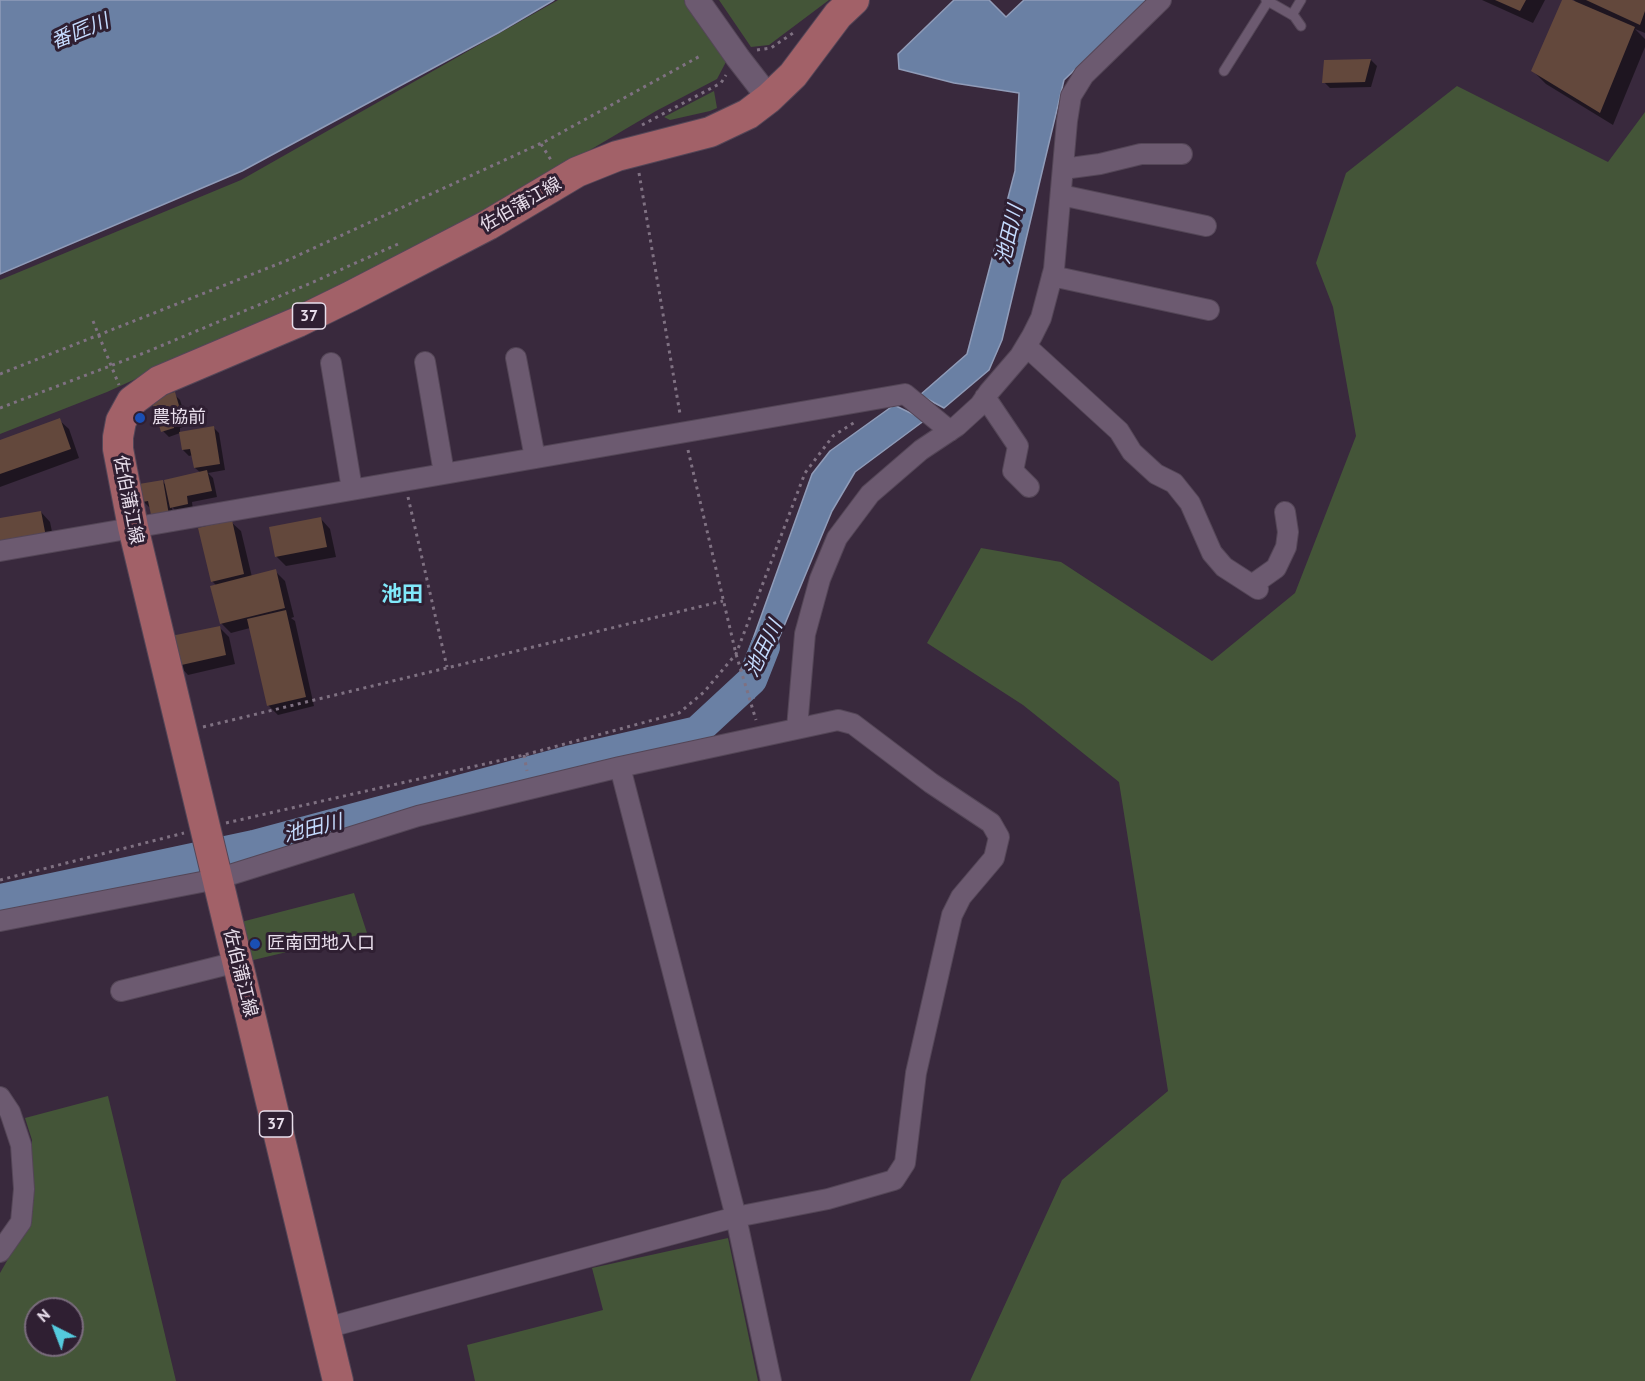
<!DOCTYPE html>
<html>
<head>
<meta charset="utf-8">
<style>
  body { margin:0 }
  #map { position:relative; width:1645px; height:1381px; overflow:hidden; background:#39293d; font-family:"PT Sans",sans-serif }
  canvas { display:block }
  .north { position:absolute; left:24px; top:1297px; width:60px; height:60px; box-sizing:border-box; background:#2f1f32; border:2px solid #796b7c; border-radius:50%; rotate:318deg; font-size:16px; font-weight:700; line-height:24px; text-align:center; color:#e8deeb }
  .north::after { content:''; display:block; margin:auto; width:21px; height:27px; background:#54cadd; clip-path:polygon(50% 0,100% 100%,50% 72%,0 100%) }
</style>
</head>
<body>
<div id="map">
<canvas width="1645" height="1381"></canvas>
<div class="north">N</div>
</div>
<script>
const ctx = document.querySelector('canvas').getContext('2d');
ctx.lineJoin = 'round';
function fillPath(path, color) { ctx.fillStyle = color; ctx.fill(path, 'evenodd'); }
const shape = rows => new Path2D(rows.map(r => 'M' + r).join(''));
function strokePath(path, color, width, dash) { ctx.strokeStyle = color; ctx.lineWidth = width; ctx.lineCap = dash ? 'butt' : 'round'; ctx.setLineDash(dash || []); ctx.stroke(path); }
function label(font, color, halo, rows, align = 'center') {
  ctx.font = font + ' "PT Sans","Noto Sans JP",sans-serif'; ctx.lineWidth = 6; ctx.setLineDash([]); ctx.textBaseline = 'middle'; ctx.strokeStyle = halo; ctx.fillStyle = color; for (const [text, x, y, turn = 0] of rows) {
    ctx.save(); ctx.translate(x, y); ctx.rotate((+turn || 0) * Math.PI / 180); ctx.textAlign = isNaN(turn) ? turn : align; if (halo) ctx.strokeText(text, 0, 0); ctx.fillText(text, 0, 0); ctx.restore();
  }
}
fillPath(shape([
  [558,0,684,0,727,60,717,79,656,111,502,202,331,290,107,392,0,434,0,280,241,180],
  [719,0,829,0,769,45,751,47],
  [1457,86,1608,162,1645,112,1645,1381,970,1381,1062,1180,1168,1091,1119,782,1023,705,927,643,981,548,1061,562,1212,661,1295,593,1356,436,1333,307,1316,263,1346,173],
  [714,91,717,108,710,111,670,120,664,117],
  [354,893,367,933,249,961,241,922],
  [108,1096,176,1381,0,1381,0,1273,27,1226,31,1205,32,1140,25,1118],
  [36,1309,72,1309,72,1345,36,1345],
  [728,1238,758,1381,475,1381,467,1345,603,1310,592,1268]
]), '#445538');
const water = shape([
  [0,0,554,0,498,33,242,171,0,274,0,0],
  [954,0,989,0,1006,17,1024,0,1148,0,1064,80,1002,340,989,370,944,408,920,395,967,354,1015,171,1019,93,954,83,899,69,898,54,954,0],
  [894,405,925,420,855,472,832,511,754,698,744,664,812,474,830,451,894,405]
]);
fillPath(water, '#6a80a4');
strokePath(water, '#909cb9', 1.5);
fillPath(shape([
  [1482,0,1545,0,1533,23],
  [1564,0,1577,4,1574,0,1645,0,1645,33,1635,29,1645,39,1645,47,1613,125,1546,84,1533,71],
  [1371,60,1377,66,1371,87,1330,88,1324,82],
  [174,394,180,400,188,425,180,428,180,433,213,427,219,433,225,470,208,473,213,478,217,497,192,502,193,510,178,513,172,507,174,521,149,507,143,501,162,481,167,486,201,473,195,468,193,455,189,456,183,450,180,433,169,437,163,431],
  [59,420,69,429,79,458,0,487,0,441],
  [41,512,50,522,55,546,0,520],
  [321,519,330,529,336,557,286,566,276,556],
  [231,522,241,531,252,577,275,571,285,581,294,617,291,618,295,621,314,706,278,715,268,705,250,628,231,633,221,623,217,586,212,581],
  [219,627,229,637,235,664,188,675,179,665]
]), '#0007');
strokePath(shape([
  [0,899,254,845,571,760,697,731,752,680,765,647]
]), '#6a80a4', 30);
fillPath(shape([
  [1495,0,1526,0,1520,11],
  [1562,0,1572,0,1635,27,1600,113,1531,71],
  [1586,0,1645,0,1645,11,1640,25],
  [1371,59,1365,82,1322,83,1324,60],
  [175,392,183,419,174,422,174,428,161,432,151,399],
  [60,418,71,449,0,474,0,440],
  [214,426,220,464,194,468,190,449,182,450,179,432],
  [207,470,212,491,187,496,188,504,170,508,164,480],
  [163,480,169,515,152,519,148,501,142,502,139,484],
  [41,511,46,537,0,546,0,518],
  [321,517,327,547,275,557,269,527],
  [232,520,244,574,211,582,198,528],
  [276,569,285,608,220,624,210,586],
  [286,610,306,697,267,706,247,619],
  [220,626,226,655,177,666,171,636]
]), '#63483c');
const service = shape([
  [1266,0,1294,16,1301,26],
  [1292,15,1301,0],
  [1224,71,1268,1]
]);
const minor = shape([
  [1063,169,1100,164,1141,154,1182,154],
  [1061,195,1206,226],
  [1052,276,1209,310],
  [1026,346,1119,431,1132,452,1156,474,1174,483,1190,503,1212,553,1224,567,1258,589],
  [516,358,535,458],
  [425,362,444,473],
  [331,363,352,489],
  [985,397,1018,446,1013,471,1029,487],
  [0,551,905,394,950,431],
  [1252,585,1276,568,1286,547,1288,532,1285,512],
  [797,728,805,634,820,579,837,538,870,494,921,450,957,426,980,405,989,392,1020,356,1032,336,1041,318,1054,269,1067,121,1071,96,1084,75,1161,0],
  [620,767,736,1217,771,1381],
  [0,921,217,879,418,816,620,767,838,720,853,724,931,783,991,823,999,837,994,858,961,897,952,915,916,1073,905,1163,894,1180,828,1199,736,1217,326,1328],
  [121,991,237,962],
  [0,1097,10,1112,21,1145,24,1189,21,1222,0,1252]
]);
const tertiary = shape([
  [697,0,738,58,769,98]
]);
const primary = shape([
  [338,1381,133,527,118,449,118,437,121,421,132,401,159,381,298,322,351,296,488,225,577,172,617,156,710,132,748,114,769,98,793,75,838,15,854,0]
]);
strokePath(service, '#544657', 11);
strokePath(minor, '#544657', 22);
strokePath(tertiary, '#544657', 26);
strokePath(primary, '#544657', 32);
strokePath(shape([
  [757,50,771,48,796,31],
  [642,125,721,83,726,75],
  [541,144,551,160],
  [639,173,680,414],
  [93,321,119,385],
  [0,374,288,260,546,141,702,55],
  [0,408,144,353,311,283,398,244],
  [688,450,736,654,756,720],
  [408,497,447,667],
  [203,727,723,601],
  [524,755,527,771],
  [226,823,524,755,679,713,704,692,736,654,805,473,833,436,855,422],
  [0,880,184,833]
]), '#7f7182', 3, [3, 4.5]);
strokePath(service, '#6c5a70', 9);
strokePath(minor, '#6c5a70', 20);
strokePath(tertiary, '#6c5a70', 24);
strokePath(primary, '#a26168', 30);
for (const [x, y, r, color] of [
  [140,418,6,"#1a4fb4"],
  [255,944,6,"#1a4fb4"]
]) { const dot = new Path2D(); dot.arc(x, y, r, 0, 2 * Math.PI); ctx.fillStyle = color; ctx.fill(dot); strokePath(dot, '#2f1f32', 2); }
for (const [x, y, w] of [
  [309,316,33],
  [276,1124,33]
]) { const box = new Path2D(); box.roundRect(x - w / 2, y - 13, w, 26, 4.5); ctx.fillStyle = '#2f1f32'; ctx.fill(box); strokePath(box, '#e8deeb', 1.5); }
label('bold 16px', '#e8deeb', null, [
  ["37",309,316],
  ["37",276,1124]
]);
label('18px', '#e8deeb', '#2f1f32', [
  ["佐伯蒲江線",521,205,-30],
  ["佐伯蒲江線",128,500,79],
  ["佐伯蒲江線",240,973,76]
]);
label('18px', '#e8deeb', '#2f1f32', [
  ["農協前",152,418],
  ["匠南団地入口",267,944]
], 'left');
label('italic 20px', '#c4dafd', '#2f1f32', [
  ["番匠川",80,32,-22],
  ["池田川",1010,235,-77],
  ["池田川",764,649,-64],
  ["池田川",313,829,-14]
]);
label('bold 21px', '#81e9fb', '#2f1f32', [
  ["池田",402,595]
]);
</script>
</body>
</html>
